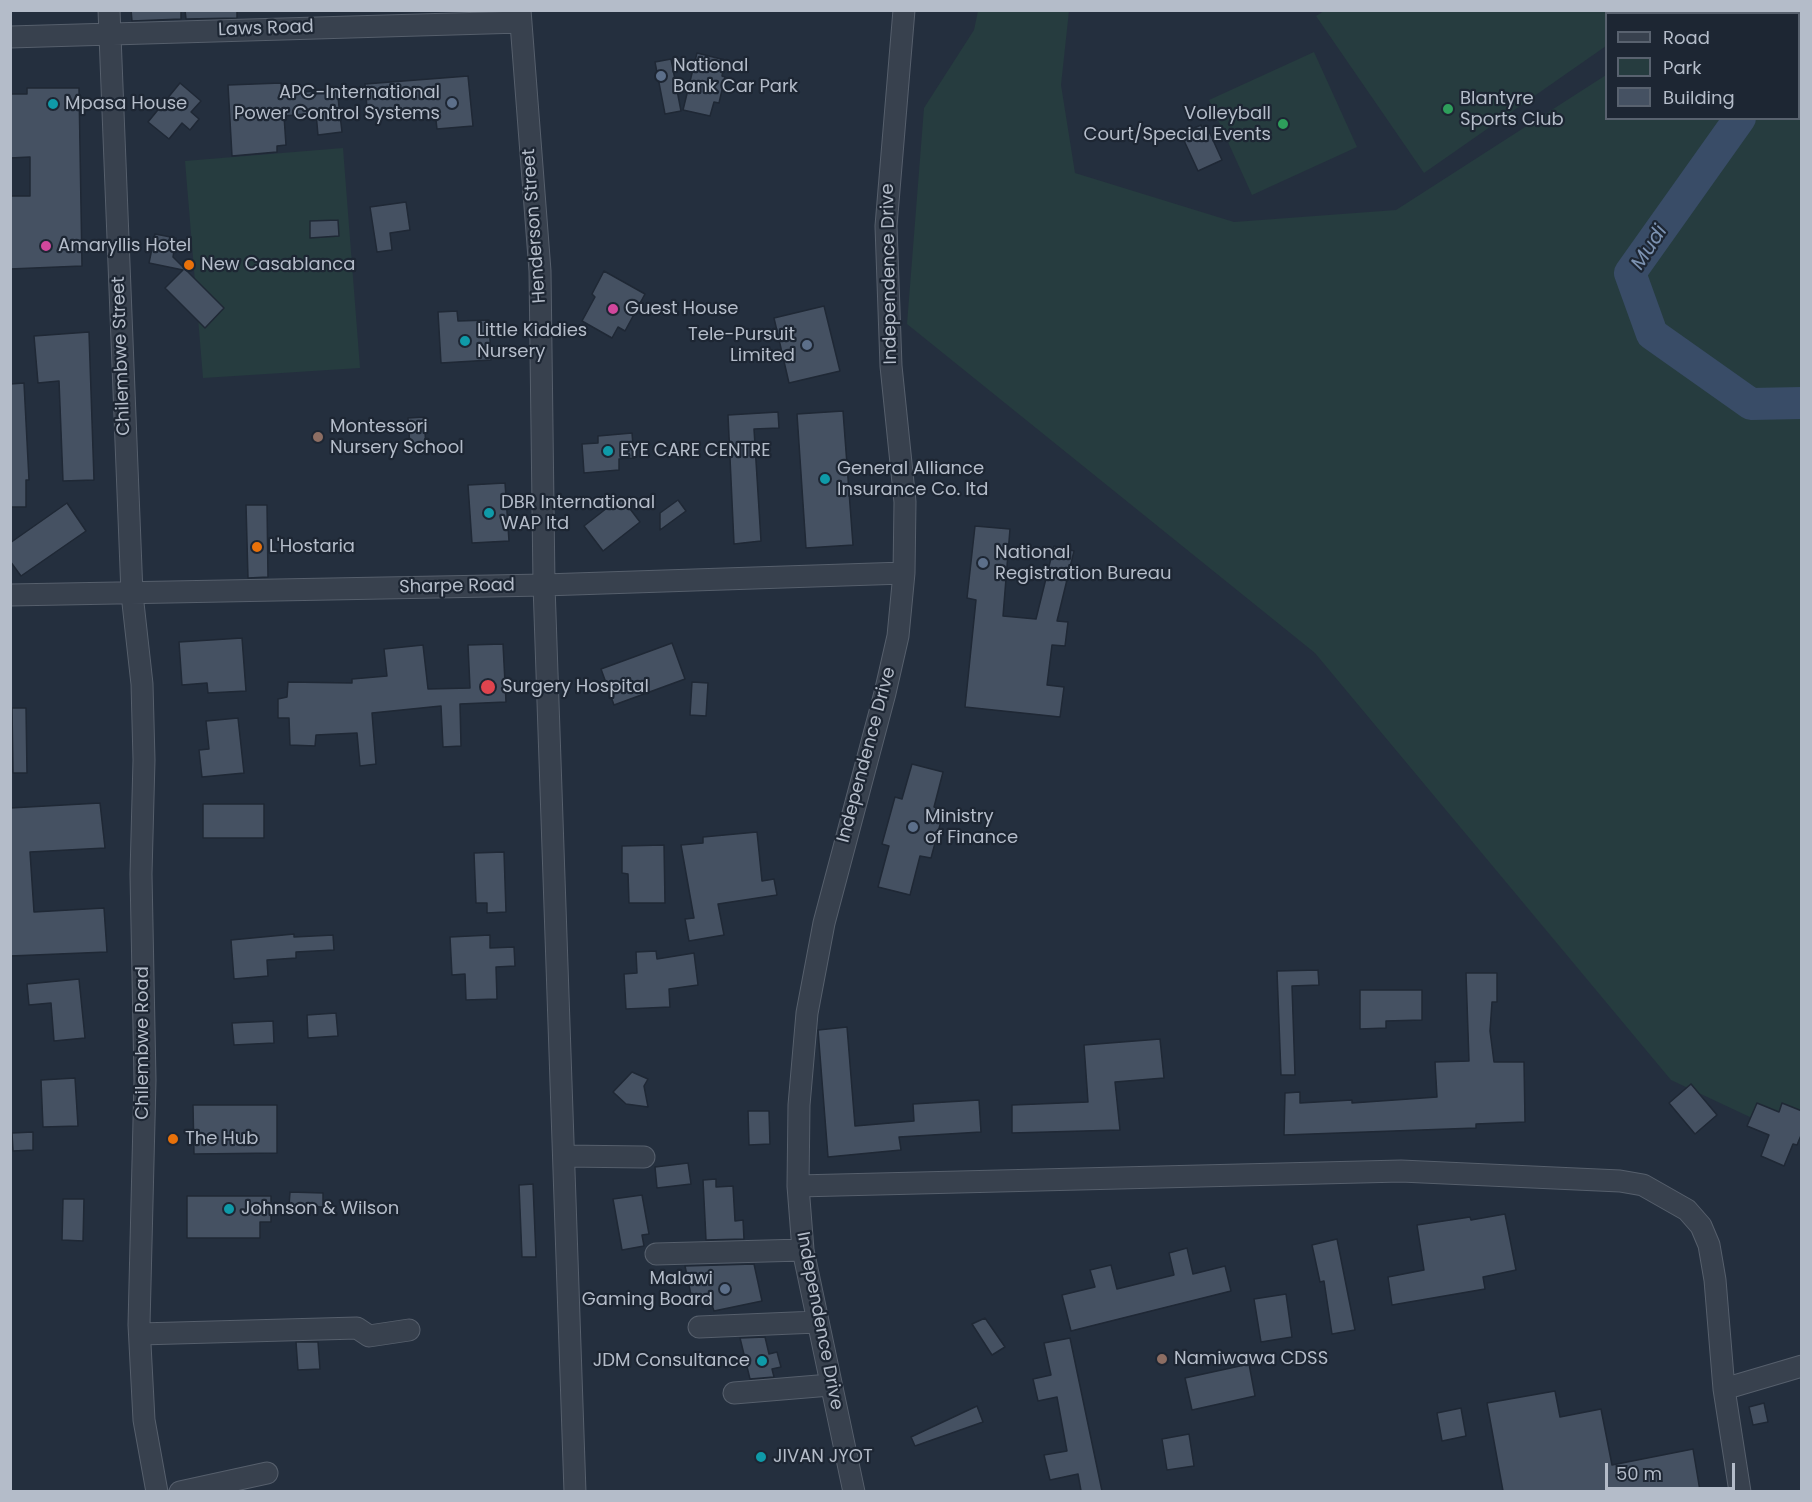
<!DOCTYPE html>
<html>
<head>
<meta charset="utf-8">
<style>
  body { margin:0 }
  #map { position:relative; width:1812px; height:1502px; overflow:hidden; background:#242f3e; font-family:Poppins,sans-serif }
  canvas { display:block }
  .frame { position:absolute; inset:0; border:12px solid #b4bcc9; pointer-events:none }
  .legend { position:absolute; left:1605px; top:12px; width:195px; height:108px; box-sizing:border-box; background:#1d2633; border:2px solid #59626f; margin:0; padding:8px 10px; list-style:none; font-size:18px; color:#b4bcc9 }
  .legend li { display:flex; align-items:center; gap:12px; height:30px }
  .legend b { width:30px; border:2px solid #59626f }
  .scale { position:absolute; left:1605px; top:1463px; width:130px; height:27px; box-sizing:border-box; border:3px solid #b4bcc9; border-top:0; padding-left:8px; font-size:18px; line-height:21px; white-space:nowrap; color:#b4bcc9; -webkit-text-stroke:4px #1d2633; paint-order:stroke }
</style>
</head>
<body>
<div id="map">
<canvas width="1812" height="1502"></canvas>
<div class="frame"></div>
<ul class="legend">
<li><b style="height:8px;background:#38414e"></b>Road</li>
<li><b style="height:16px;background:#263c3f"></b>Park</li>
<li><b style="height:16px;background:#455162"></b>Building</li>
</ul>
<div class="scale">50 m</div>
</div>
<script>
const ctx = document.querySelector('canvas').getContext('2d');
ctx.lineJoin = 'round';
function fillPath(path, color) { ctx.fillStyle = color; ctx.fill(path, 'evenodd'); }
const shape = rows => new Path2D(rows.map(r => 'M' + r).join(''));
function strokePath(path, color, width, dash) { ctx.strokeStyle = color; ctx.lineWidth = width; ctx.lineCap = dash ? 'butt' : 'round'; ctx.setLineDash(dash || []); ctx.stroke(path); }
function label(font, color, halo, rows, align = 'center') {
  ctx.font = font + ' Poppins,sans-serif'; ctx.lineWidth = 4.5; ctx.setLineDash([]); ctx.textBaseline = 'middle'; ctx.strokeStyle = halo; ctx.fillStyle = color; for (const [text, x, y, turn = 0] of rows) {
    ctx.save(); ctx.translate(x, y); ctx.rotate((+turn || 0) * Math.PI / 180); ctx.textAlign = isNaN(turn) ? turn : align; if (halo) ctx.strokeText(text, 0, 0); ctx.fillText(text, 0, 0); ctx.restore();
  }
}
fillPath(shape([
  [1671,10,1801,11,1801,1141,1671,1080,1315,653,907,324,924,108,974,30,978,11,1069,11,1061,85,1075,173,1234,222,1396,210,1606,75,1606,118,1798,118,1798,14,1668,13],
  [1324,11,1646,10,1648,13,1606,14,1606,46,1424,173,1316,16],
  [1314,52,1357,147,1252,195,1209,100],
  [343,148,360,368,203,378,185,161]
]), '#263c3f');
strokePath(shape([
  [1798,36,1802,32],
  [1740,118,1630,273,1652,334,1751,404,1802,403]
]), '#394c67', 32);
const building = shape([
  [131,10,181,10,181,19,132,21,131,10],
  [185,10,237,10,237,18,186,19,185,10],
  [697,53,725,60,722,76,725,77,719,103,714,102,710,116,683,110,697,53],
  [671,59,681,111,665,114,655,62,671,59],
  [468,76,473,126,437,129,435,112,386,116,386,113,374,114,373,107,367,108,365,84,468,76],
  [180,83,201,101,191,112,199,119,190,130,182,123,169,139,148,122,180,83],
  [281,83,282,94,337,89,342,132,318,135,316,113,284,116,286,145,277,146,277,152,232,156,228,85,281,83],
  [27,88,79,88,82,266,10,269,10,196,30,196,30,157,10,158,10,94,27,94,27,88],
  [1201,125,1204,132,1208,129,1222,160,1198,171,1181,134,1201,125],
  [406,202,410,230,390,233,392,250,377,252,370,207,406,202],
  [338,220,339,236,310,238,310,221,338,220],
  [155,234,176,238,173,257,224,308,205,328,165,288,183,270,149,263,155,234],
  [604,271,645,294,625,331,618,327,612,338,582,321,595,297,592,294,604,271],
  [824,306,840,371,789,383,774,318,824,306],
  [457,311,458,321,489,320,491,360,441,363,438,312,457,311],
  [89,332,94,480,63,481,59,381,38,383,34,336,89,332],
  [24,383,29,480,26,480,26,507,10,507,10,384,24,383],
  [843,411,853,545,806,548,797,414,843,411],
  [778,412,779,428,754,429,761,541,734,544,728,415,778,412],
  [424,417,426,447,410,447,408,418,424,417],
  [632,433,634,458,619,459,619,470,584,473,582,444,598,443,598,436,632,433],
  [505,483,509,541,472,543,468,485,505,483],
  [621,497,640,522,603,551,584,526,621,497],
  [678,500,686,511,660,530,660,513,678,500],
  [67,503,86,531,21,576,10,561,10,543,67,503],
  [246,505,267,505,268,577,248,578,246,505],
  [975,526,1010,529,1003,616,1036,619,1054,546,1074,551,1057,621,1068,622,1065,646,1052,645,1047,685,1064,687,1060,717,965,707,976,600,967,598,975,526],
  [242,638,246,691,208,693,207,683,182,685,179,642,242,638],
  [672,643,685,679,614,705,601,669,672,643],
  [503,644,506,702,460,704,461,746,443,747,441,706,372,713,376,764,360,766,357,733,316,735,315,746,290,745,289,718,278,718,278,699,287,697,288,682,352,683,352,679,387,676,384,649,423,645,428,689,470,688,468,645,503,644],
  [692,682,708,683,706,716,690,715,692,682],
  [12,708,26,708,27,773,13,773,12,708],
  [238,718,244,773,202,777,199,750,209,749,206,721,238,718],
  [912,764,943,772,934,807,944,810,931,858,920,856,910,895,878,887,889,846,882,844,895,797,902,799,912,764],
  [100,803,105,848,30,852,34,912,104,908,107,952,10,956,10,808,100,803],
  [203,804,264,804,264,838,203,838,203,804],
  [757,832,762,881,774,879,777,895,718,904,724,935,689,941,685,919,694,918,681,845,703,843,703,837,757,832],
  [664,845,665,903,629,903,628,874,622,873,622,846,664,845],
  [504,852,506,912,487,913,487,903,476,903,474,853,504,852],
  [294,934,294,937,333,935,334,950,296,952,296,958,267,960,268,976,234,979,231,940,294,934],
  [490,935,490,948,514,947,515,966,496,967,497,999,466,1000,465,974,452,975,450,937,490,935],
  [656,951,657,959,694,953,698,985,669,989,670,1007,626,1009,624,974,637,973,636,952,656,951],
  [1318,970,1319,985,1292,986,1295,1075,1281,1075,1277,971,1318,970],
  [1466,973,1497,973,1497,1002,1492,1002,1490,1031,1494,1062,1524,1062,1525,1122,1476,1124,1476,1128,1284,1135,1285,1093,1300,1092,1300,1103,1352,1100,1352,1103,1437,1097,1435,1062,1469,1061,1466,973],
  [79,979,85,1038,54,1041,51,1003,29,1005,27,984,79,979],
  [1360,990,1422,990,1422,1020,1386,1021,1386,1028,1360,1029,1360,990],
  [336,1013,338,1036,308,1038,307,1015,336,1013],
  [273,1021,274,1043,234,1045,232,1023,273,1021],
  [847,1027,855,1126,914,1121,913,1104,979,1100,981,1132,899,1137,901,1150,828,1157,818,1030,847,1027],
  [1160,1039,1164,1078,1115,1082,1120,1130,1012,1133,1012,1105,1088,1102,1084,1045,1160,1039],
  [632,1072,648,1079,644,1086,648,1107,626,1104,613,1092,632,1072],
  [75,1078,78,1126,43,1127,41,1080,75,1078],
  [1691,1084,1717,1115,1695,1134,1669,1103,1691,1084],
  [1757,1103,1779,1112,1782,1103,1802,1111,1802,1133,1797,1145,1793,1144,1784,1166,1761,1156,1769,1135,1747,1126,1757,1103],
  [193,1105,277,1105,277,1153,194,1154,193,1105],
  [748,1111,769,1111,770,1144,749,1145,748,1111],
  [33,1132,33,1150,13,1151,12,1133,33,1132],
  [688,1163,691,1184,657,1188,655,1167,688,1163],
  [716,1179,716,1187,733,1186,735,1221,743,1220,744,1239,706,1240,703,1180,716,1179],
  [533,1184,536,1257,522,1257,519,1185,533,1184],
  [290,1192,323,1193,323,1207,289,1206,290,1192],
  [642,1195,649,1234,642,1235,644,1246,622,1250,613,1199,642,1195],
  [187,1196,271,1196,271,1222,260,1222,260,1238,187,1238,187,1196],
  [63,1199,84,1199,83,1241,62,1240,63,1199],
  [1505,1214,1516,1270,1483,1277,1485,1289,1392,1305,1388,1277,1424,1270,1417,1225,1470,1217,1471,1220,1505,1214],
  [1337,1239,1355,1330,1332,1334,1324,1281,1320,1282,1312,1245,1337,1239],
  [1187,1248,1193,1274,1225,1266,1231,1291,1071,1331,1062,1295,1095,1287,1090,1270,1111,1265,1117,1289,1174,1275,1169,1253,1187,1248],
  [754,1264,762,1301,714,1311,712,1305,702,1307,699,1294,691,1295,685,1266,754,1264],
  [1286,1294,1292,1337,1261,1342,1254,1299,1286,1294],
  [985,1318,1005,1347,992,1355,972,1324,985,1318],
  [765,1337,769,1354,777,1352,781,1367,772,1369,774,1377,750,1379,740,1338,765,1337],
  [1070,1338,1102,1491,1081,1491,1078,1474,1050,1480,1044,1455,1067,1451,1057,1397,1038,1401,1033,1379,1051,1375,1044,1343,1070,1338],
  [296,1342,318,1342,320,1369,298,1370,296,1342],
  [1249,1364,1255,1396,1192,1410,1185,1378,1249,1364],
  [1555,1391,1560,1417,1601,1409,1612,1465,1693,1449,1700,1491,1503,1491,1487,1403,1555,1391],
  [1764,1403,1768,1422,1753,1425,1749,1407,1764,1403],
  [977,1406,983,1422,915,1446,911,1437,977,1406],
  [1461,1408,1466,1436,1442,1441,1437,1413,1461,1408],
  [1189,1434,1194,1466,1167,1470,1162,1439,1189,1434]
]);
fillPath(building, '#455162');
strokePath(building, '#1f2835', 1.5);
const street = shape([
  [109,10,132,594,142,684,144,760,141,874,145,1080,139,1325,144,1420,157,1492],
  [520,10,540,271,544,585,575,1492],
  [10,37,521,22],
  [10,595,544,585,904,573],
  [565,1156,644,1157],
  [798,1186,1401,1171,1620,1181,1643,1185,1687,1210,1701,1226,1709,1245,1715,1280,1724,1389,1740,1492],
  [656,1254,803,1250],
  [699,1327,817,1322],
  [140,1334,357,1328,369,1336,409,1330],
  [1724,1389,1802,1366],
  [734,1393,830,1385],
  [180,1492,267,1473],
  [854,1492,803,1250,798,1186,799,1105,807,1013,824,923,885,693,898,636,904,573,905,502,891,366,886,226,904,10]
]);
strokePath(street, '#565f6c', 23);
strokePath(street, '#38414e', 21);
for (const [x, y, r, color] of [
  [661,76,6,"#5c6f8a"],
  [452,103,6,"#5c6f8a"],
  [53,104,6,"#0f9aa8"],
  [1448,109,6,"#2e9e5b"],
  [1283,124,6,"#2e9e5b"],
  [46,246,6,"#d1479c"],
  [189,265,6,"#e8710a"],
  [613,309,6,"#d1479c"],
  [465,341,6,"#0f9aa8"],
  [807,345,6,"#5c6f8a"],
  [318,437,6,"#8d6e63"],
  [608,451,6,"#0f9aa8"],
  [825,479,6,"#0f9aa8"],
  [489,513,6,"#0f9aa8"],
  [257,547,6,"#e8710a"],
  [983,563,6,"#5c6f8a"],
  [488,687,8,"#e0444e"],
  [913,827,6,"#5c6f8a"],
  [173,1139,6,"#e8710a"],
  [229,1209,6,"#0f9aa8"],
  [725,1289,6,"#5c6f8a"],
  [1162,1359,6,"#8d6e63"],
  [762,1361,6,"#0f9aa8"],
  [761,1457,6,"#0f9aa8"]
]) { const dot = new Path2D(); dot.arc(x, y, r, 0, 2 * Math.PI); ctx.fillStyle = color; ctx.fill(dot); strokePath(dot, '#1d2633', 2); }
label('18px', '#b4bcc9', '#1d2633', [
  ["Laws Road",266,29,-2],
  ["Henderson Street",535,226,-94],
  ["Independence Drive",890,274,-91],
  ["Chilembwe Street",122,356,-92],
  ["Sharpe Road",457,587,-1],
  ["Independence Drive",867,755,-75],
  ["Chilembwe Road",143,1043,-90],
  ["Independence Drive",819,1321,79]
]);
label('18px', '#b4bcc9', '#1d2633', [
  ["National",673,66],
  ["Bank Car Park",673,87],
  ["APC-International",440,93,"right"],
  ["Power Control Systems",440,114,"right"],
  ["Blantyre",1460,99],
  ["Sports Club",1460,120],
  ["Mpasa House",65,104],
  ["Volleyball",1271,114,"right"],
  ["Court/Special Events",1271,135,"right"],
  ["Amaryllis Hotel",58,246],
  ["New Casablanca",201,265],
  ["Guest House",625,309],
  ["Little Kiddies",477,331],
  ["Nursery",477,352],
  ["Tele-Pursuit",795,335,"right"],
  ["Limited",795,356,"right"],
  ["Montessori",330,427],
  ["Nursery School",330,448],
  ["EYE CARE CENTRE",620,451],
  ["General Alliance",837,469],
  ["Insurance Co. ltd",837,490],
  ["DBR International",501,503],
  ["WAP ltd",501,524],
  ["L'Hostaria",269,547],
  ["National",995,553],
  ["Registration Bureau",995,574],
  ["Surgery Hospital",502,687],
  ["Ministry",925,817],
  ["of Finance",925,838],
  ["The Hub",185,1139],
  ["Johnson & Wilson",241,1209],
  ["Malawi",713,1279,"right"],
  ["Gaming Board",713,1300,"right"],
  ["Namiwawa CDSS",1174,1359],
  ["JDM Consultance",750,1361,"right"],
  ["JIVAN JYOT",773,1457]
], 'left');
label('italic 20px', '#7c92b1', '#1d2633', [
  ["Mudi",1650,248,-57]
]);
</script>
</body>
</html>
